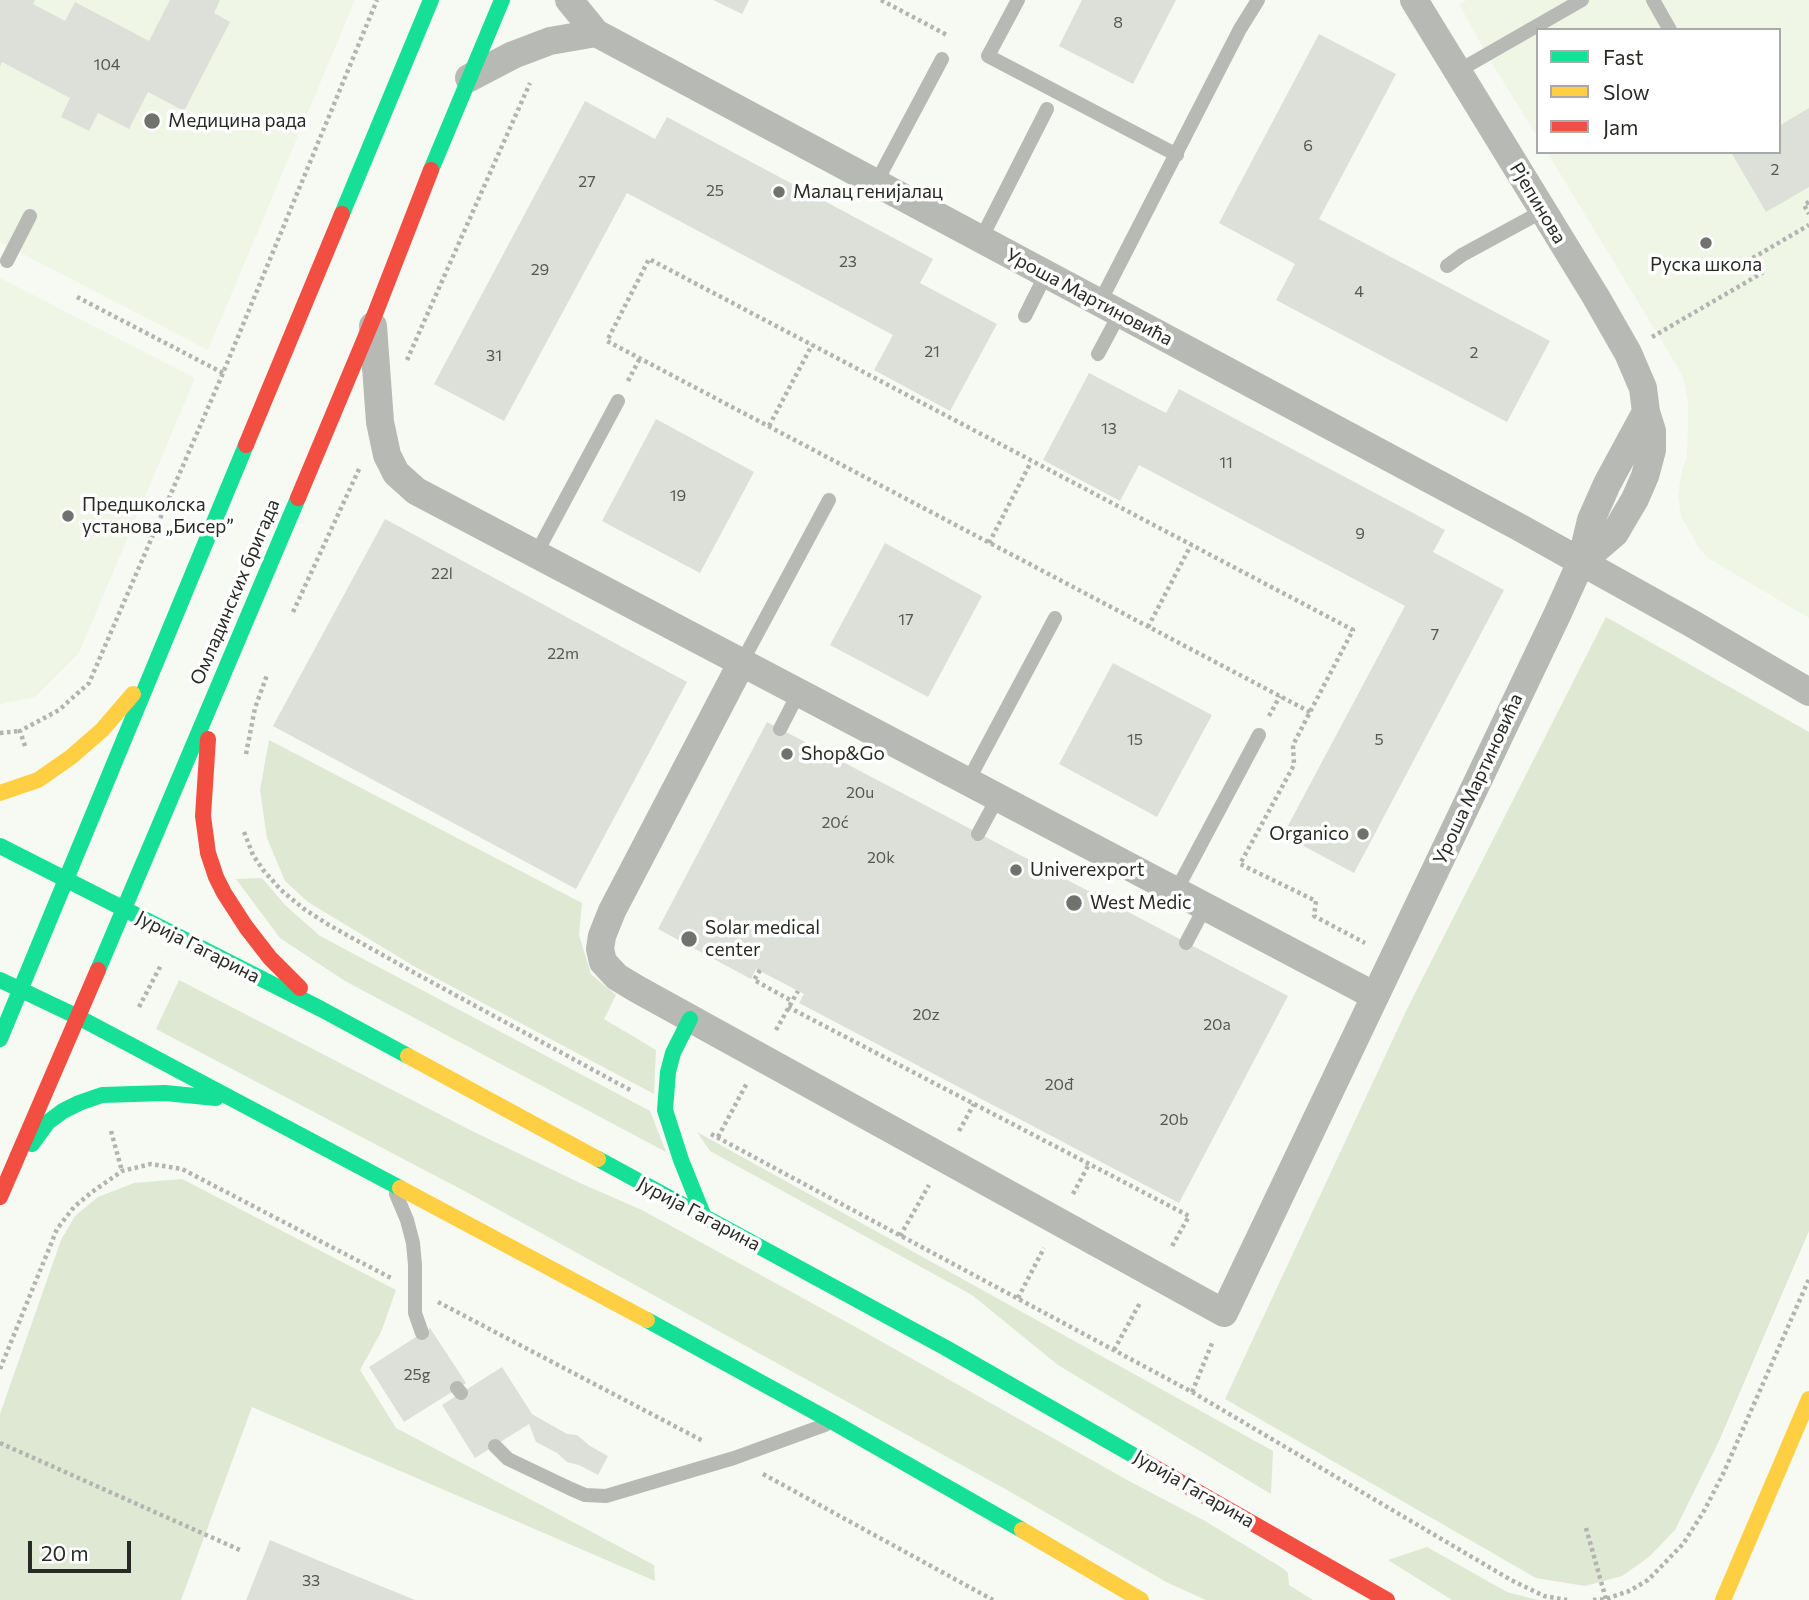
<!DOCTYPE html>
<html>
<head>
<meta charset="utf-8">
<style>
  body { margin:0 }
  #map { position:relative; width:1809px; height:1600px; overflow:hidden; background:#f6faf2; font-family:Commissioner,sans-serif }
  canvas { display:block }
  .legend { position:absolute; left:1536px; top:28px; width:245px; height:126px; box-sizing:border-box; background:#fff; border:2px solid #a9aaa8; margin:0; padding:9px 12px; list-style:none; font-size:21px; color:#282b25 }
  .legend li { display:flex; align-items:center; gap:14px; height:35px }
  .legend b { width:35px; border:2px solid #a9aaa8 }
  .scale { position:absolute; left:28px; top:1541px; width:103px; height:32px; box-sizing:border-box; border:4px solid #282b25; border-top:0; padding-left:9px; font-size:21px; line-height:24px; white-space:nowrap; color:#282b25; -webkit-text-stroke:5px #fff; paint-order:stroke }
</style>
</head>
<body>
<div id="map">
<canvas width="1809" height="1600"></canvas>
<ul class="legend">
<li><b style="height:9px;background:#16e098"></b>Fast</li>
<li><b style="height:9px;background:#ffcf43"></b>Slow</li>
<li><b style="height:9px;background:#f24e42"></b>Jam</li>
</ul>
<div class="scale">20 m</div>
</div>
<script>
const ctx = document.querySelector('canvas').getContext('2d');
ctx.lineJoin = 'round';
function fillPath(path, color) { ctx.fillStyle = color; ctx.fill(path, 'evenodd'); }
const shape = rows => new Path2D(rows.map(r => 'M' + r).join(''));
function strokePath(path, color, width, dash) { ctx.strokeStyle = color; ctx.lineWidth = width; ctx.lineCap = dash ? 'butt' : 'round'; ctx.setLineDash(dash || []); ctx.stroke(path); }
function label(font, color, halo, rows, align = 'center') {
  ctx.font = font + ' Commissioner,sans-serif'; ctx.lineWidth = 7; ctx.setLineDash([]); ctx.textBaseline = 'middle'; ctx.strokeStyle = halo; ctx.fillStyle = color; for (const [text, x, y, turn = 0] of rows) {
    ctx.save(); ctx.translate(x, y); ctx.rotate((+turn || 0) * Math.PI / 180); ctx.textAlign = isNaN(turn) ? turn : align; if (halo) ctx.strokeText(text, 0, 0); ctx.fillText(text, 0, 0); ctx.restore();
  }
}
fillPath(shape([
  [0,0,355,0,208,350,0,242],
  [1467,0,1809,0,1809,618,1708,558,1699,548,1681,516,1678,496,1681,475,1687,455,1688,422,1688,403,1683,376,1547,152,1779,152,1779,30,1538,30,1538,138,1487,55,1459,4],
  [0,278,195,378,79,653,35,697,0,704]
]), '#eff6e5');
fillPath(shape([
  [1606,617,1809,732,1809,1231,1719,1441,1675,1530,1649,1557,1622,1576,1585,1586,1536,1578,1225,1399,1408,1007],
  [269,740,582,903,579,935,591,974,616,995,604,1019,656,1050,654,1094,417,968,308,902,285,881,267,838,260,790],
  [262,878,285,905,320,936,650,1111,666,1152,345,981,280,938,236,879],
  [179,980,472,1131,580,1183,642,1210,861,1330,1129,1481,1205,1521,1284,1569,1288,1573,1289,1585,1313,1600,1206,1600,1168,1583,1007,1490,472,1195,156,1029],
  [697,1132,1273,1451,1271,1494,1058,1365,972,1295,710,1151],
  [182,1179,396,1290,381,1332,360,1370,396,1428,654,1565,655,1581,252,1407,181,1600,0,1600,0,1414,61,1240,75,1216,98,1197,134,1183],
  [1427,1547,1507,1592,1538,1600,1452,1600,1388,1560]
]), '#dfe8d2');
fillPath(shape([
  [0,0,35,0,33,4,65,21,75,2,149,41,170,0,220,0,214,13,230,22,184,111,148,92,129,129,98,113,89,131,61,117,70,98,2,62,0,67],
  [713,0,749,0,742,14],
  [1082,0,1176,0,1133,84,1059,46],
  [1319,34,1396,74,1319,219,1550,341,1507,422,1276,300,1295,264,1219,223],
  [585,101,655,139,667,117,933,259,920,283,997,324,950,411,874,370,893,335,627,193,504,421,434,384],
  [1809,108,1809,187,1766,212,1732,154,1734,152,1779,152,1779,126],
  [1089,373,1166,413,1179,389,1445,530,1433,552,1504,590,1354,873,1283,835,1405,606,1139,465,1120,501,1043,460],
  [656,419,754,472,700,573,602,521],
  [385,519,687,682,576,889,273,726],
  [885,543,982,596,928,697,830,645],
  [1113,663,1212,715,1157,817,1059,764],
  [767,722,1288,996,1179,1203,799,1003,804,994,756,969,751,979,658,929],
  [430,1328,466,1383,404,1422,369,1367],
  [502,1367,532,1414,567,1434,577,1435,590,1446,608,1456,598,1475,579,1465,567,1462,557,1453,536,1442,529,1424,475,1458,442,1405],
  [270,1540,322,1562,415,1600,246,1600]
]), '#dde0d9');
strokePath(shape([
  [881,0,947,35],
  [1809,202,1804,205,1809,214],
  [77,297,223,373],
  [1652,337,1762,273,1751,259,1809,225],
  [407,360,530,83],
  [628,381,640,358],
  [769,426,812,345],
  [989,543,1031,462],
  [293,612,360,467],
  [1148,627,1191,545],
  [1310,712,607,341,649,259,1353,630,1310,712,1293,745,1294,765,1240,864,1316,901,1314,916,1365,943],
  [1269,716,1280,696],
  [0,733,20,731],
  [25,746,20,731,59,710,89,683,223,373,377,0],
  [246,754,255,708,267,675],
  [244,832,253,855,264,871,281,890,304,909,329,925,413,972,632,1091],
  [760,970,754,980,792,1001],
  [139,1007,161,965],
  [788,1007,1189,1216,1171,1248],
  [776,1030,798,991],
  [111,1131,122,1171],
  [959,1131,974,1104],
  [711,1134,1192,1392,1511,1580,1544,1596,1567,1600],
  [718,1137,747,1083],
  [1073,1194,1089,1164],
  [900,1236,929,1185],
  [1018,1298,1044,1248],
  [438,1302,703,1441],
  [1114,1350,1141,1301],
  [0,1369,57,1229,74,1207,92,1192,122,1171,151,1164,182,1169,393,1279],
  [1192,1392,1213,1341],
  [0,1443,240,1550],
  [763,1474,993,1600],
  [1586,1528,1606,1599],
  [1593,1600,1606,1599,1629,1591,1648,1580,1683,1544,1704,1511,1724,1472,1809,1279]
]), '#b3b4b1', 4.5, [3.5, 3.5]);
strokePath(shape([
  [1018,0,988,56,1177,155],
  [1653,0,1670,30],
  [1458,71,1582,0],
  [876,183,942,59],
  [981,239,1047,109],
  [7,261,30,216],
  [1447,266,1462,255,1543,211],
  [1100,302,1240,29,1258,0],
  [1025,316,1046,274],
  [1098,354,1120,313],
  [536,554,618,401],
  [742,662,829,500],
  [780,729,799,692],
  [968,781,1055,618],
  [978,834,998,797],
  [1176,891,1259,735],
  [1186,943,1205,907],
  [396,1194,407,1220,413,1243,415,1265,415,1313,422,1333],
  [457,1388,461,1393],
  [495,1446,508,1459,571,1489,585,1495,606,1496,734,1458,825,1425]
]), '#b7b9b5', 14);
strokePath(shape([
  [569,0,596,33,1517,526,1691,623,1809,692],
  [1414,0,1596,297,1628,353,1643,388,1646,412,1652,431,1652,450,1645,476,1635,499,1615,533,1581,562],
  [469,78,513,55,550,41,596,33],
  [373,326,380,422,387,455,396,473,416,491,1375,996],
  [742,662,612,911,602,936,600,949,603,962,617,977,637,989,1224,1313,1558,613,1581,562,1591,520,1607,484,1646,412]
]), '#b7b9b5', 28);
strokePath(shape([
  [431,170,502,0],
  [342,214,431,0],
  [0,846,321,1009,408,1056],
  [98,970,298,498],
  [0,980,78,1017,400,1188],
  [690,1019,673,1053,668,1072,665,1110,681,1160,704,1217],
  [0,1039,246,445],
  [32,1144,48,1122,63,1111,79,1103,102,1095,165,1093,216,1098],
  [598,1159,946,1348,1145,1462],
  [647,1320,833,1422,1022,1530]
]), '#16e098', 16);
strokePath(shape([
  [0,793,38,780,71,757,102,730,133,694],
  [408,1056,598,1159],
  [400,1188,647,1320],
  [1022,1530,1141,1600],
  [1723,1600,1809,1399]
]), '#ffcf43', 16);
strokePath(shape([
  [246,445,342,214],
  [298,498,373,319,431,170],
  [208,739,203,816,208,853,216,877,224,893,246,927,270,958,300,988],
  [0,1197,98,970],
  [1145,1462,1387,1600]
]), '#f24e42', 16);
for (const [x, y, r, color] of [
  [152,121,9,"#70736d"],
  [779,192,7,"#70736d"],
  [1706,243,7,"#70736d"],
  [68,516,7,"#70736d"],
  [787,754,7,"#70736d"],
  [1363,834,7,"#70736d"],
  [1016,870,7,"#70736d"],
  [1074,903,9,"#70736d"],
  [689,939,9,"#70736d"]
]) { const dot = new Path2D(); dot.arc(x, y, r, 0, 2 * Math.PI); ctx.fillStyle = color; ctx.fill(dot); strokePath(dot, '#fff', 2.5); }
label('16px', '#555852', null, [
  ["8",1118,23],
  ["104",107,65],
  ["6",1308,146],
  ["2",1775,170],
  ["27",587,182],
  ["25",715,191],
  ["23",848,262],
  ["29",540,270],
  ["4",1359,292],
  ["21",932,352],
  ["2",1474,353],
  ["31",494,356],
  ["13",1109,429],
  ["11",1226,463],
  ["19",678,496],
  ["9",1360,534],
  ["22l",442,574],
  ["17",906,620],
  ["7",1435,635],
  ["22m",563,654],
  ["15",1135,740],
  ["5",1379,740],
  ["20u",860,793],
  ["20ć",835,823],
  ["20k",881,858],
  ["20z",926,1015],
  ["20a",1217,1025],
  ["20đ",1059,1085],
  ["20b",1174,1120],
  ["25g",417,1375],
  ["33",311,1581]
]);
label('19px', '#282b25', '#fff', [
  ["Медицина рада",168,121],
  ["Малац генијалац",793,192],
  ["Руска школа",1706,265,"center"],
  ["Предшколска",82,505],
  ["установа „Бисер”",82,527],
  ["Shop&Go",801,754],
  ["Organico",1349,834,"right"],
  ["Univerexport",1030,870],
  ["West Medic",1090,903],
  ["Solar medical",705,928],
  ["center",705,950]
], 'left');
label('19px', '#282b25', '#fff', [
  ["Рјепинова",1538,203,59],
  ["Уроша Мартиновића",1089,297,28],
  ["Омладинских бригада",235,592,-67],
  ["Уроша Мартиновића",1478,779,-65],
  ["Јурија Гагарина",198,947,27],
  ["Јурија Гагарина",699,1214,28],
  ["Јурија Гагарина",1194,1489,30]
]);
</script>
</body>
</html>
